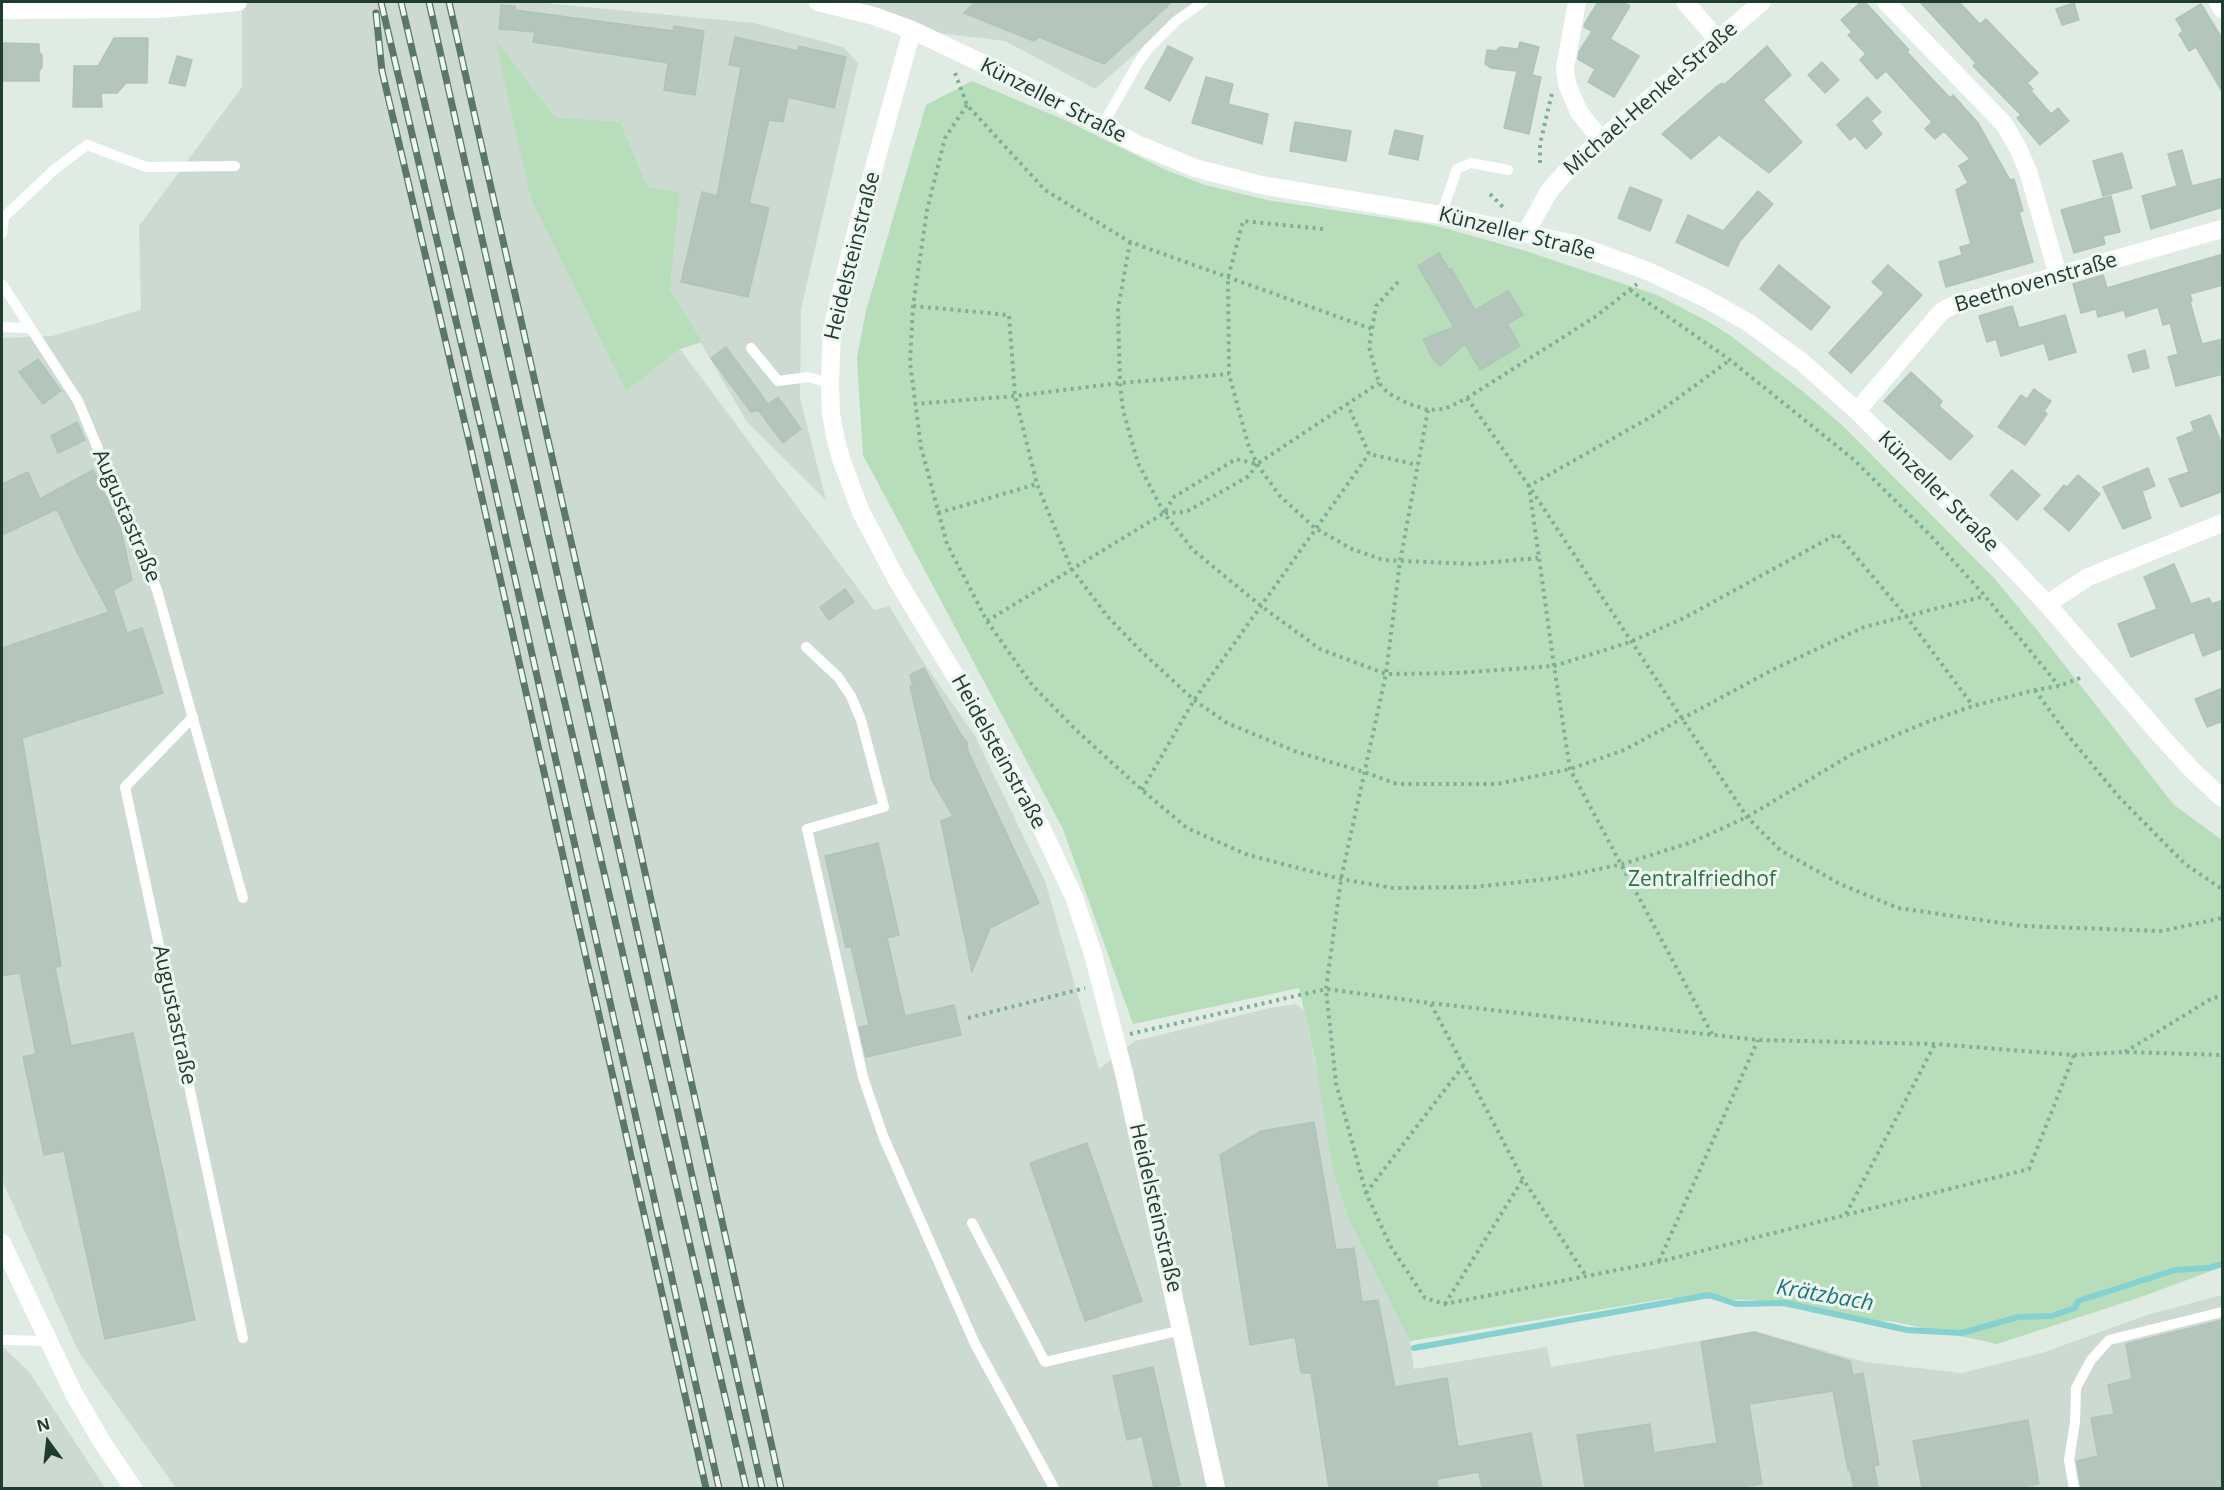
<!DOCTYPE html>
<html>
<head>
<meta charset="utf-8">
<style>
  body { margin:0 }
  #map { position:relative; width:2224px; height:1490px; overflow:hidden; background:#dfebe3; font-family:"Open Sans",sans-serif }
  canvas { display:block }
  .frame { position:absolute; inset:0; border:3px solid #203b2f; pointer-events:none }
  .north { position:absolute; left:18px; top:1412px; width:60px; height:60px; -webkit-text-stroke:4px #eff7f2; paint-order:stroke; rotate:345deg; font-size:16px; font-weight:700; line-height:24px; text-align:center; color:#203b2f }
  .north::after { content:''; display:block; margin:auto; width:21px; height:27px; background:#203b2f; clip-path:polygon(50% 0,100% 100%,50% 72%,0 100%) }
</style>
</head>
<body>
<div id="map">
<canvas width="2224" height="1490"></canvas>
<div class="frame"></div>
<div class="north">N</div>
</div>
<script>
const ctx = document.querySelector('canvas').getContext('2d');
ctx.lineJoin = 'round';
function fillPath(path, color) { ctx.fillStyle = color; ctx.fill(path, 'evenodd'); }
const shape = rows => new Path2D(rows.map(r => 'M' + r).join(''));
function strokePath(path, color, width, dash) { ctx.strokeStyle = color; ctx.lineWidth = width; ctx.lineCap = dash ? 'butt' : 'round'; ctx.setLineDash(dash || []); ctx.stroke(path); }
function label(font, color, halo, rows, align = 'center') {
  ctx.font = font + ' "Open Sans",sans-serif'; ctx.lineWidth = 6; ctx.setLineDash([]); ctx.textBaseline = 'middle'; ctx.strokeStyle = halo; ctx.fillStyle = color; for (const [text, x, y, turn = 0] of rows) {
    ctx.save(); ctx.translate(x, y); ctx.rotate((+turn || 0) * Math.PI / 180); ctx.textAlign = isNaN(turn) ? turn : align; if (halo) ctx.strokeText(text, 0, 0); ctx.fillText(text, 0, 0); ctx.restore();
  }
}
fillPath(shape([
  [242,2,533,2,754,23,843,47,858,63,801,309,800,398,826,500,747,422,670,290,680,192,648,187,620,122,555,117,496,41,626,390,680,349,874,610,889,606,922,660,975,736,1045,881,1099,1069,1135,1041,1270,1008,1296,1004,1304,1010,1349,1220,1410,1341,1414,1369,1547,1347,1551,1367,1755,1331,1865,1362,1962,1373,2042,1353,2147,1315,2222,1295,2222,1488,176,1488,78,1351,2,1180,2,338,52,336,141,310,139,226,242,87],
  [818,2,1194,2,1095,89,1005,41,912,30],
  [2,1346,30,1373,105,1488,2,1488]
]), '#cddad2');
fillPath(shape([
  [495,39,555,117,620,122,648,187,680,192,670,290,702,342,680,349,626,391,530,196],
  [972,81,1067,121,1166,170,1205,185,1267,200,1433,225,1526,251,1657,295,1707,321,1731,336,1806,394,1842,425,1995,579,2041,635,2174,805,2222,840,2222,1267,2138,1298,1997,1344,1891,1321,1853,1321,1754,1300,1670,1298,1410,1341,1349,1220,1334,1175,1315,1059,1299,988,1133,1024,1063,829,863,455,857,358,866,311,926,105]
]), '#b7ddbb');
strokePath(shape([
  [1414,1348,1709,1295,1736,1304,1785,1303,1907,1330,1962,1333,2018,1317,2052,1316,2075,1308,2078,1301,2175,1270,2209,1268,2222,1264]
]), '#85d1d0', 6);
const building = shape([
  [975,2,1172,2,1104,64,1039,37,1034,41,964,13,975,2],
  [1598,2,1622,2,1630,6,1610,39,1639,56,1614,97,1588,82,1595,69,1578,59,1579,52,1592,31,1584,27,1585,23,1598,2],
  [1861,2,1865,2,1909,50,1907,52,1950,98,1953,95,1978,123,2010,180,2014,179,2023,211,2019,212,2033,262,1946,287,1939,262,1962,255,1960,247,1971,244,1956,190,1968,183,1959,166,1970,159,1944,131,1935,139,1925,129,1932,122,1886,71,1877,79,1860,60,1866,54,1848,35,1852,32,1841,20,1861,2],
  [1920,2,1959,2,1980,24,1986,19,2038,73,2027,83,2033,89,2031,91,2051,114,2058,108,2069,121,2040,145,2017,118,2021,115,1973,66,1976,63,1920,2],
  [2074,3,2079,20,2062,25,2056,9,2074,3],
  [2201,4,2223,40,2223,93,2196,47,2189,51,2179,34,2183,31,2176,19,2201,4],
  [501,5,515,6,515,10,673,31,674,26,704,31,695,95,664,90,668,63,533,42,535,32,499,29,501,5],
  [735,37,798,51,799,46,846,57,834,108,788,97,783,122,769,120,749,203,769,208,748,297,681,282,702,192,717,196,741,67,729,65,735,37],
  [114,38,148,38,147,83,126,83,117,93,101,93,102,107,73,107,74,66,98,66,114,38],
  [1520,42,1539,47,1532,75,1541,77,1529,134,1504,128,1517,71,1491,68,1485,64,1487,50,1496,51,1500,47,1518,49,1520,42],
  [2,43,39,44,39,52,42,55,42,67,39,71,39,81,2,81,2,43],
  [1168,46,1193,58,1170,101,1145,88,1168,46],
  [1767,46,1791,75,1763,100,1802,142,1769,173,1719,135,1691,159,1662,134,1716,87,1722,83,1724,85,1767,46],
  [177,56,192,60,185,86,169,83,177,56],
  [1822,62,1839,80,1825,93,1808,75,1822,62],
  [1206,77,1233,84,1228,104,1268,114,1262,144,1192,123,1206,77],
  [1867,97,1881,112,1871,121,1882,134,1866,149,1855,136,1850,140,1837,125,1867,97],
  [1295,122,1351,131,1346,161,1290,151,1295,122],
  [1395,130,1423,136,1418,160,1389,154,1395,130],
  [2182,150,2192,186,2223,178,2223,207,2151,229,2142,196,2177,186,2168,154,2182,150],
  [2122,153,2132,188,2103,196,2093,161,2122,153],
  [1630,187,1662,200,1650,231,1618,218,1630,187],
  [1758,191,1773,204,1740,241,1728,266,1676,242,1688,215,1723,231,1758,191],
  [2111,196,2120,232,2103,236,2105,244,2074,253,2061,210,2111,196],
  [1439,253,1449,270,1451,268,1475,310,1508,291,1523,315,1507,324,1520,346,1480,370,1465,344,1440,366,1432,358,1423,339,1454,327,1418,266,1439,253],
  [2223,254,2223,285,2190,294,2192,301,2190,302,2202,344,2223,339,2223,374,2176,386,2168,357,2178,354,2170,323,2163,325,2158,307,2126,317,2124,310,2098,317,2096,309,2081,313,2073,284,2103,275,2107,288,2223,254],
  [1779,265,1830,307,1811,330,1760,289,1779,265],
  [1888,265,1922,295,1851,373,1829,353,1884,293,1872,282,1888,265],
  [2012,306,2019,328,2065,315,2076,352,2049,360,2044,343,2001,356,1996,339,1987,342,1979,316,2012,306],
  [726,347,768,404,778,397,801,429,783,443,759,411,762,409,751,412,711,358,726,347],
  [2145,350,2149,368,2133,372,2128,355,2145,350],
  [38,359,61,391,43,404,19,372,38,359],
  [1911,372,1942,401,1939,406,1973,436,1950,460,1884,401,1911,372],
  [2034,389,2051,401,2044,411,2047,414,2025,445,1998,427,2021,395,2027,399,2034,389],
  [2210,415,2223,447,2223,491,2181,507,2169,479,2189,472,2177,438,2194,431,2191,422,2210,415],
  [77,422,85,440,58,453,51,436,77,422],
  [2148,468,2155,486,2142,491,2151,518,2123,529,2103,487,2148,468],
  [93,470,120,526,132,580,113,590,127,633,142,628,163,693,22,738,61,966,55,967,71,1046,133,1033,195,1320,105,1339,64,1151,44,1155,23,1057,36,1054,20,973,2,976,2,648,109,612,76,550,57,509,2,535,2,484,28,472,40,499,93,470],
  [2012,470,2040,495,2017,520,1990,495,2012,470],
  [2078,475,2100,494,2069,531,2044,509,2064,485,2067,487,2078,475],
  [2174,564,2191,604,2209,598,2212,604,2223,600,2223,648,2203,656,2194,632,2131,657,2118,624,2157,609,2144,577,2174,564],
  [845,589,854,602,829,620,820,607,845,589],
  [924,668,961,735,967,742,968,751,1039,903,990,928,972,972,941,821,953,816,932,780,910,686,913,685,910,675,924,668],
  [2223,688,2223,721,2207,727,2195,699,2223,688],
  [878,843,899,935,887,938,905,1016,954,1005,961,1035,866,1057,859,1027,869,1025,851,946,846,948,825,856,878,843],
  [1314,1122,1336,1250,1354,1248,1362,1302,1378,1300,1395,1387,1447,1378,1458,1447,1531,1433,1542,1488,1482,1488,1479,1472,1437,1479,1438,1488,1329,1488,1311,1373,1301,1373,1295,1337,1250,1345,1220,1155,1261,1131,1314,1122],
  [1087,1143,1142,1301,1085,1321,1030,1163,1087,1143],
  [2223,1320,2223,1488,2081,1488,2077,1461,2098,1456,2091,1418,2114,1414,2108,1385,2132,1379,2126,1344,2223,1320],
  [1754,1332,1850,1361,1853,1375,1863,1373,1879,1465,1874,1466,1878,1488,1854,1488,1850,1470,1848,1470,1833,1391,1749,1404,1762,1484,1732,1488,1585,1488,1577,1435,1650,1424,1654,1453,1717,1443,1701,1342,1754,1332],
  [1153,1367,1180,1485,1162,1488,1154,1488,1142,1436,1127,1440,1113,1376,1153,1367],
  [2028,1420,2039,1484,2015,1488,1922,1488,1913,1441,2028,1420]
]);
fillPath(building, '#b4c5bc');
strokePath(building, '#b1c4b9', 1.5);
strokePath(shape([
  [955,73,967,105,1045,190,1130,242,1372,329],
  [967,105,945,138,927,210,913,306,910,362,921,447,947,544,987,621,1032,685,1076,730,1142,790,1187,828,1248,855,1341,879,1393,888,1474,887,1556,878,1623,864,1692,842,1747,817,1854,753,1927,722,1973,706,2035,690,2059,686,2080,678],
  [1540,163,1540,144,1552,93],
  [1490,194,1506,210],
  [1323,229,1243,221,1228,278,1229,374,1248,444,1257,464,1279,495,1315,528,1352,549,1383,560,1473,564,1538,558],
  [1130,242,1118,309,1120,383,1123,410,1138,463,1164,513,1193,550,1261,606,1320,649,1386,674,1456,673,1554,666,1630,642,1684,618,1837,534,1906,616,1973,706],
  [1398,282,1376,306,1369,347,1379,383,1388,393,1407,403,1428,410,1445,409,1467,398,1595,317,1637,284],
  [1630,290,1730,360,1853,459,1930,535,1985,596,2059,686],
  [913,306,1009,315,1015,396,1037,484,1071,568,1108,617,1142,652,1194,700,1227,723,1297,752,1364,772,1397,784,1497,784,1570,769,1624,750,1774,669,1864,627,1985,596],
  [1467,398,1529,486,1747,817,1780,850,1840,884,1898,908,2022,926,2162,931,2222,918],
  [1347,403,1369,454,1418,465],
  [914,404,1015,396,1120,383,1229,374],
  [1428,410,1400,562,1386,674,1341,879,1326,989,1336,1083,1366,1193,1391,1247,1425,1298,1445,1304,1658,1262,2029,1169,2074,1055],
  [938,513,1037,484],
  [1165,513,1186,512,1249,476,1257,464],
  [987,621,1164,513,1174,497,1236,459,1257,464,1379,383],
  [2035,690,2066,733,2119,797,2185,864,2222,889],
  [1142,790,1194,700,1369,454],
  [1431,1004,1523,1179,1586,1276],
  [968,1018,1085,988],
  [1130,1034,1326,989,1430,1003,1758,1040,1935,1044,2074,1055,2125,1052,2222,1055],
  [1712,1034,1570,769,1554,666,1529,486,1656,414,1730,360],
  [2125,1052,2209,1000,2222,995],
  [1366,1193,1463,1066],
  [1846,1214,1935,1044],
  [1659,1261,1758,1040],
  [1445,1304,1523,1179]
]), '#7faf98', 4, [3, 4.5]);
strokePath(shape([
  [1102,126,1138,63,1148,49,1176,21,1203,2],
  [1441,215,1457,169,1471,163,1508,170],
  [2,234,4,217,55,169,87,145,146,167,235,166],
  [2,284,78,401,157,590,243,898],
  [2,327,29,328],
  [751,348,778,381,808,377,830,383],
  [806,647,838,677,851,696,861,720,884,807,807,829,863,1077,883,1136,975,1344,1054,1488],
  [193,717,125,787,243,1338],
  [972,1223,1045,1362,1182,1330],
  [2,1340,47,1341],
  [2074,1488,2069,1460,2075,1422,2076,1388,2091,1360,2109,1340,2222,1312]
]), '#fff', 10);
strokePath(shape([
  [1577,2,1565,68,1567,84,1579,112,1601,140],
  [1685,2,1718,40],
  [1886,2,2004,124,2018,148,2028,171,2058,275],
  [2218,2,2222,9],
  [1857,411,1942,311,1954,305,2222,229],
  [2047,604,2088,577,2222,523],
  [2,1243,73,1392,102,1442,133,1488]
]), '#fff', 18);
strokePath(shape([
  [818,2,874,16,912,30,992,68,1137,144,1195,168,1261,185,1441,215,1574,244,1650,272,1705,298,1749,323,1802,362,1857,411,1991,545,2047,604,2162,737,2192,770,2222,798],
  [2,10,159,9,238,2],
  [912,30,849,258,832,330,830,383,831,413,835,436,841,459,861,512,897,580,970,700,1043,831,1074,897,1093,954,1124,1073,1216,1488],
  [1526,233,1549,191,1573,164,1762,2]
]), '#fff', 18);
const rail = shape([
  [381,2,484,440,719,1488],
  [401,2,564,699,746,1488],
  [429,2,762,1488],
  [449,2,606,696,781,1488],
  [376,13,382,71,470,445,706,1488]
]);
strokePath(rail, '#5a776a', 7);
strokePath(rail, '#eff7f2', 4.5, [14]);
label('21px', '#203b2f', '#eff7f2', [
  ["Michael-Henkel-Straße",1651,99,-41],
  ["Künzeller Straße",1053,101,27],
  ["Künzeller Straße",1517,234,14],
  ["Heidelsteinstraße",853,256,-76],
  ["Beethovenstraße",2036,283,-16],
  ["Künzeller Straße",1938,492,45],
  ["Augustastraße",126,516,67],
  ["Heidelsteinstraße",998,752,61],
  ["Augustastraße",174,1015,78],
  ["Heidelsteinstraße",1155,1208,77]
]);
label('21px', '#297239', '#eff7f2', [
  ["Zentralfriedhof",1702,880]
]);
label('italic 22px', '#197777', '#eff7f2', [
  ["Krätzbach",1825,1296,10]
]);
</script>
</body>
</html>
